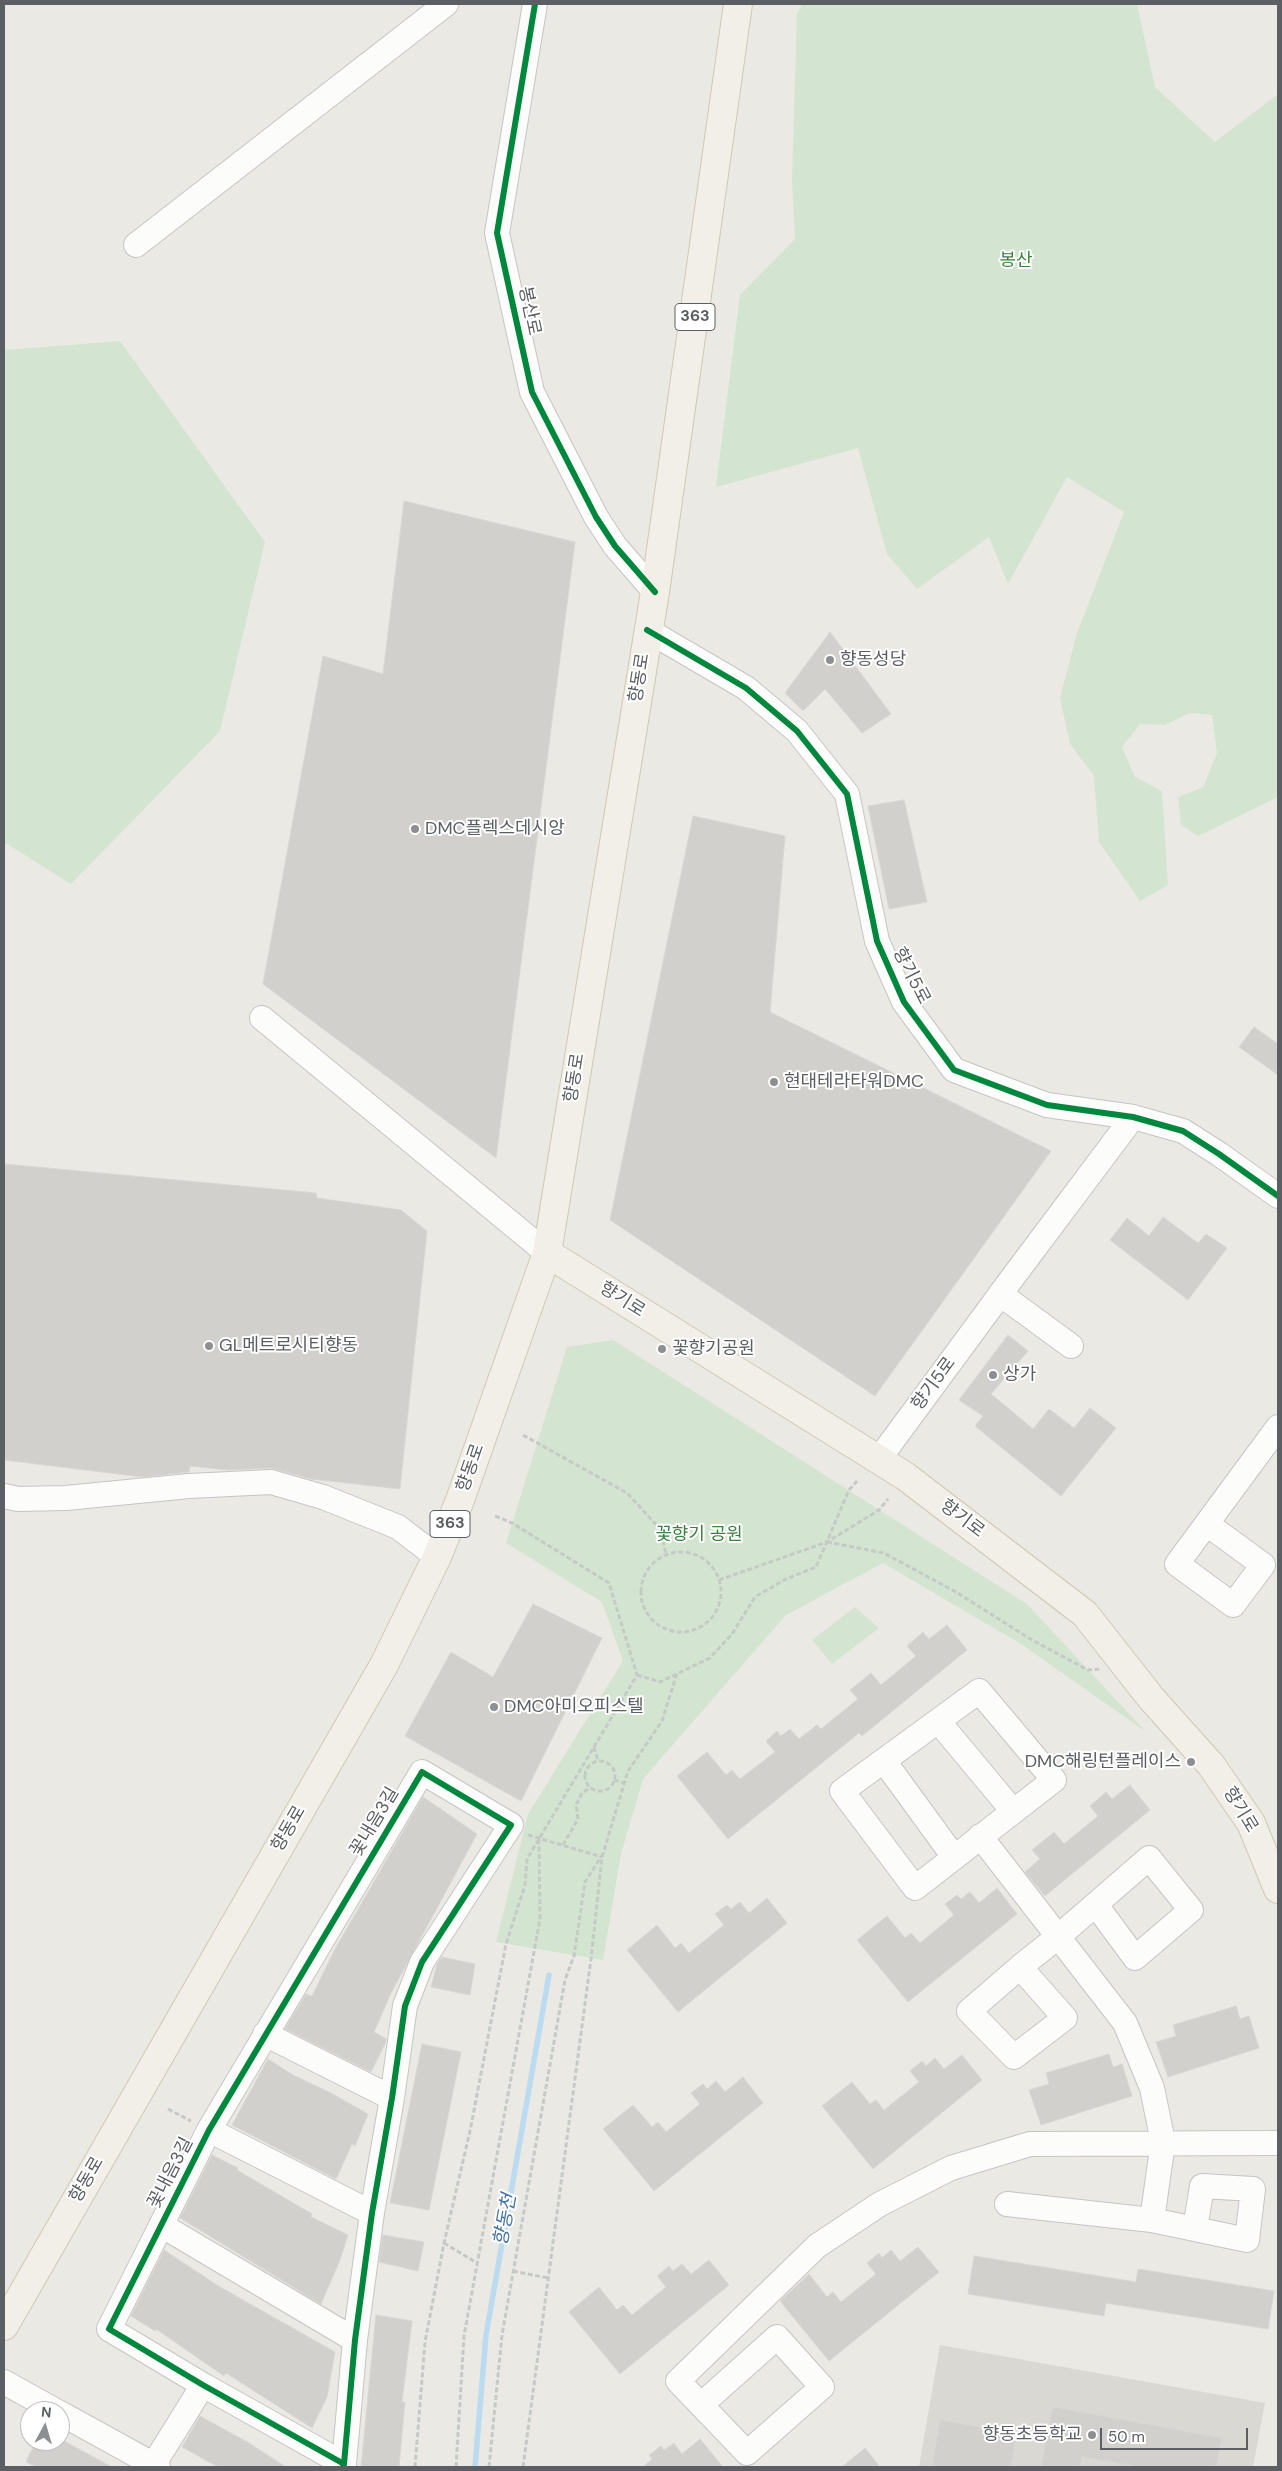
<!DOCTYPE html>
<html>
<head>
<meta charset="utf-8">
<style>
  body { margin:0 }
  #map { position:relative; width:1282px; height:2471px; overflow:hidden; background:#eae9e4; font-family:"DM Sans",sans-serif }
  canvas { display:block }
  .frame { position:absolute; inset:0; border:5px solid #5b5e62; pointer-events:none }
  .north { position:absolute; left:20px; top:2401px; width:50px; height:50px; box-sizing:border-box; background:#fff; border:1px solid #bdbfc0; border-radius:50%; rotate:6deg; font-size:14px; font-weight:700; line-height:20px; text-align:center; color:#5b5e62 }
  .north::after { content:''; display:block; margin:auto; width:18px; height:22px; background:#8d8f90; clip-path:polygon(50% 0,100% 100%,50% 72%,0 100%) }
  .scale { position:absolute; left:1100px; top:2428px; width:148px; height:22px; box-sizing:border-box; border:2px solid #5b5e62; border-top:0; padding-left:6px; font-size:15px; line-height:18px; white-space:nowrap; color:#5b5e62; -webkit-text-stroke:4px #fff; paint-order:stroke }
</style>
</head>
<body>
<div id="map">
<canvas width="1282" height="2471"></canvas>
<div class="frame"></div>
<div class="north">N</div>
<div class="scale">50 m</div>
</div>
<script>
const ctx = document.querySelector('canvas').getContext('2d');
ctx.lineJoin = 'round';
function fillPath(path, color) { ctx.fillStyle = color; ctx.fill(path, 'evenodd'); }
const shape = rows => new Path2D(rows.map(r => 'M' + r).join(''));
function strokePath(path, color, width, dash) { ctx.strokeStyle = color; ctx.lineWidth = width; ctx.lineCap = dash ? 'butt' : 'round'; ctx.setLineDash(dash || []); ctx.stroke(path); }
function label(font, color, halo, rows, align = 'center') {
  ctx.font = font + ' "DM Sans","Noto Sans KR",sans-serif'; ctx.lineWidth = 4; ctx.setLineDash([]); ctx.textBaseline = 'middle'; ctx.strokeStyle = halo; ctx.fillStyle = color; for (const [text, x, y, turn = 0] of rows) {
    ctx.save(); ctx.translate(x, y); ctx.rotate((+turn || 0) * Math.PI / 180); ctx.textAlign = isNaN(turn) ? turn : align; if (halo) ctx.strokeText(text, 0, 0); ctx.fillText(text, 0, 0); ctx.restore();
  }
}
fillPath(shape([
  [940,2345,1265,2403,1253,2467,919,2467]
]), '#dad8d3');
fillPath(shape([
  [802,4,1137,4,1155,87,1215,142,1278,94,1278,797,1198,836,1181,825,1178,797,1203,787,1217,753,1212,715,1189,713,1165,725,1140,724,1122,747,1135,777,1162,791,1168,885,1140,901,1099,842,1094,776,1070,744,1060,698,1077,633,1124,512,1067,477,1008,584,989,537,917,589,887,554,858,448,716,487,740,295,795,239,792,180,797,14],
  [120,341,265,542,220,731,71,884,4,842,4,350],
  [613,1340,1027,1604,1146,1732,1021,1644,883,1563,786,1615,643,1779,621,1854,603,1960,496,1942,528,1814,623,1661,602,1602,506,1543,567,1347],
  [855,1607,879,1628,832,1664,812,1640]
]), '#d3e5d1');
strokePath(shape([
  [475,2467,486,2335,549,1975]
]), '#bbdbf1', 5.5);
const building = shape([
  [404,501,575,542,496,1158,263,984,323,656,383,674,404,501],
  [830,632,891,714,862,733,825,689,803,711,785,693,830,632],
  [904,800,927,902,889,909,868,806,904,800],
  [693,816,785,836,770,1012,1051,1151,875,1396,610,1220,693,816],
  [1254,1027,1278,1044,1278,1075,1239,1047,1254,1027],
  [4,1164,316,1193,317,1198,401,1210,427,1231,400,1489,311,1479,271,1468,227,1470,190,1466,189,1472,142,1477,4,1460,4,1164],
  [1163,1217,1198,1243,1206,1234,1227,1248,1188,1300,1110,1240,1127,1218,1149,1236,1163,1217],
  [1008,1335,1028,1351,991,1394,1033,1429,1049,1409,1074,1428,1090,1408,1116,1428,1061,1496,975,1426,983,1416,959,1400,1008,1335],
  [533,1604,602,1638,521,1801,405,1736,451,1652,493,1677,533,1604],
  [947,1625,967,1650,862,1736,859,1733,728,1839,677,1776,707,1752,726,1775,732,1770,740,1779,775,1752,766,1741,777,1731,781,1736,790,1729,799,1739,817,1725,821,1729,858,1699,850,1690,871,1673,881,1685,916,1656,907,1646,923,1632,929,1639,947,1625],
  [1130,1785,1150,1810,1045,1896,1025,1872,1040,1859,1032,1850,1054,1832,1064,1844,1098,1816,1090,1806,1106,1792,1112,1799,1130,1785],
  [423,1797,477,1834,391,1993,374,2032,386,2039,386,2042,371,2072,285,2029,306,1994,312,1996,335,1949,423,1797],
  [997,1888,1017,1914,908,2002,857,1940,887,1916,905,1938,911,1933,920,1943,954,1915,945,1904,957,1895,961,1899,970,1892,979,1903,997,1888],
  [767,1898,787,1923,678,2012,627,1950,657,1925,675,1948,681,1943,689,1953,724,1925,715,1914,727,1905,731,1909,740,1902,749,1913,767,1898],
  [442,1957,475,1964,470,1995,431,1987,437,1964,442,1957],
  [1236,2006,1240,2019,1249,2016,1259,2048,1168,2077,1156,2042,1176,2036,1173,2025,1236,2006],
  [422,2044,461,2052,429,2210,390,2203,422,2044],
  [1109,2054,1113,2067,1122,2064,1132,2096,1041,2125,1029,2090,1049,2084,1046,2073,1109,2054],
  [962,2055,982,2080,873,2169,822,2106,852,2082,870,2104,876,2100,884,2110,919,2082,910,2071,922,2061,926,2066,935,2058,944,2069,962,2055],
  [268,2059,293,2075,331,2093,368,2114,355,2146,352,2144,336,2179,232,2125,268,2059],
  [743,2077,763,2103,654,2191,603,2129,633,2105,652,2127,658,2122,666,2132,700,2104,691,2093,703,2084,707,2089,716,2081,725,2092,743,2077],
  [212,2155,238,2168,237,2170,312,2214,311,2217,348,2235,340,2260,321,2304,180,2218,212,2155],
  [383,2235,424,2242,418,2271,379,2262,383,2235],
  [918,2247,939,2272,829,2361,780,2301,809,2274,827,2297,833,2292,841,2302,876,2274,867,2263,879,2253,882,2258,891,2250,900,2261,918,2247],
  [164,2250,220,2287,335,2352,327,2397,312,2428,226,2373,224,2376,156,2329,155,2331,131,2316,164,2250],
  [974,2256,1136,2282,1138,2269,1274,2291,1268,2329,1106,2303,1104,2316,968,2294,974,2256],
  [709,2260,729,2285,620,2374,569,2312,599,2287,617,2310,623,2305,632,2315,666,2287,657,2276,669,2266,673,2271,682,2264,691,2274,709,2260],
  [376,2315,412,2321,402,2402,405,2402,399,2467,361,2467,376,2315],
  [1053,2407,1222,2438,1216,2467,1140,2467,1082,2457,1080,2467,1041,2467,1053,2407],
  [200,2416,249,2443,286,2467,218,2467,182,2447,200,2416],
  [940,2420,1017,2433,1011,2467,932,2467,940,2420],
  [700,2439,723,2467,643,2467,652,2459,649,2455,661,2446,664,2450,674,2443,682,2454,700,2439],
  [36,2441,64,2441,112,2467,37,2467,26,2462,36,2441],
  [865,2448,880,2467,842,2467,865,2448]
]);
fillPath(building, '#d1d0cd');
strokePath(building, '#d9d7d4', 1);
const minor = shape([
  [535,4,497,233,532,392,596,517,615,546,655,592],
  [136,245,446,4],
  [647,630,746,688,797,731,847,794,877,941,904,1002,954,1070,1047,1105,1133,1117,1183,1131,1219,1154,1278,1196],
  [262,1018,547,1253],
  [1000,1294,1071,1346],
  [879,1459,1013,1277,1133,1117],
  [4,1496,18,1499,66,1498,189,1486,271,1482,323,1497,398,1527,437,1557],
  [1207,1524,1263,1565,1233,1605,1177,1564,1278,1427],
  [979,1691,1054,1780,915,1888,842,1791,979,1691],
  [938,1721,1013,1811],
  [884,1761,954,1857],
  [980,1836,1125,2023,1152,2088,1163,2142,1152,2220],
  [1020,1967,1065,2018,1014,2057,969,2011,1020,1967,1059,1936,1149,1858,1191,1910,1135,1958,1096,1905],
  [265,2034,392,2098],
  [209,2130,372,2213],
  [1007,2204,1152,2220,1247,2240,1253,2189,1202,2186,1195,2229],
  [161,2225,355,2340],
  [4,2382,56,2411],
  [702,2404,777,2337,822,2387,747,2453,678,2381,817,2246,880,2204,951,2168,1030,2144,1278,2143],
  [60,2413,158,2467],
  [152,2467,203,2385],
  [343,2467,344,2464,355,2340,372,2213,392,2098,405,2006,422,1962,511,1825,422,1772,209,2130,109,2329,203,2385,344,2464]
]);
const major = shape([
  [547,1253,905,1476,1085,1614,1151,1698,1211,1765,1251,1823,1278,1889],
  [4,2326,384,1665,437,1557,460,1500,547,1253,655,592,738,4]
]);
strokePath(minor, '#c6c5c5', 26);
strokePath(major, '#d0c8b4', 30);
strokePath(shape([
  [523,1435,627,1493,661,1530,666,1555],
  [827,1542,884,1553,956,1592,1032,1640,1088,1670,1099,1669],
  '641 1592a40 40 0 1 1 80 0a40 40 0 1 1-80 0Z',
  [719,1580,827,1542,879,1510,888,1499],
  [637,1675,660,1682,710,1658,732,1634,755,1597,786,1579,816,1567,849,1490,857,1481],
  [594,1747,598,1761],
  '585 1776a15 15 0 1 1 30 0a15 15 0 1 1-30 0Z',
  [614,1780,624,1783],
  [528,1835,602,1857],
  [563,1845,578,1819,576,1805,582,1793,591,1787],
  [168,2109,191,2121],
  [444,2243,477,2263],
  [513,2271,548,2278],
  [415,2467,425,2342,444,2243,470,2131,506,1944,525,1885,527,1859,637,1675,609,1583,512,1523,495,1516],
  [456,2467,464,2336,540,1919,539,1839],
  [489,2467,502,2335,565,1980,574,1956,585,1882,601,1857],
  [523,2467,591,1959,602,1857,628,1771,662,1721,677,1673]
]), '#c5cac7', 3, [5, 2.5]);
strokePath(minor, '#fcfcfb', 24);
strokePath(major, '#f1efe7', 28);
strokePath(shape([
  [535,4,497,233,532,392,596,517,615,546,655,592],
  [647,630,746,688,797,731,847,794,877,941,904,1002,954,1070,1047,1105,1133,1117,1183,1131,1219,1154,1278,1196],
  [343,2467,344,2464,355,2340,372,2213,392,2098,405,2006,422,1962,511,1825,422,1772,209,2130,109,2329,203,2385,344,2464]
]), '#00873e', 6);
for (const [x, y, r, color] of [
  [830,660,5,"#8d8f90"],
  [415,829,5,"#8d8f90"],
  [774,1082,5,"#8d8f90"],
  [209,1346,5,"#8d8f90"],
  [662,1349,5,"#8d8f90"],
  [993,1375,5,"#8d8f90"],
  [494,1707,5,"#8d8f90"],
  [1191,1762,5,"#8d8f90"],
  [1092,2435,5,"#8d8f90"]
]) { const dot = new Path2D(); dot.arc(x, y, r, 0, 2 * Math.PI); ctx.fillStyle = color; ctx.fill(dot); strokePath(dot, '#fff', 2); }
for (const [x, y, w] of [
  [695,317,40],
  [450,1524,40]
]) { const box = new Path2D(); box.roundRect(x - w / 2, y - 13.5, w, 27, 4); ctx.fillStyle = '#fff'; ctx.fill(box); strokePath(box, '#5b5e62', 1); }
label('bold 16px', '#5b5e62', null, [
  ["363",695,317],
  ["363",450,1524]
]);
label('18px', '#3c7f3f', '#fff', [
  ["봉산",1016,261],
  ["꽃향기 공원",699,1535]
]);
label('18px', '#5b5e62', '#fff', [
  ["봉산로",529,311,78],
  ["향동로",640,678,-81],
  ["향기5로",911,976,63],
  ["향동로",575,1078,-81],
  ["향기로",622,1300,32],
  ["향기5로",934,1384,-54],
  ["향동로",471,1468,-71],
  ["향기로",962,1519,37],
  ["향기로",1240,1810,59],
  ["꽃내음3길",375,1822,-59],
  ["향동로",289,1829,-60],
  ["꽃내음3길",171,2173,-63],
  ["향동로",87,2180,-60]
]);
label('18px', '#5b5e62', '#fff', [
  ["향동성당",840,660],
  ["DMC플렉스데시앙",425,829],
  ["현대테라타워DMC",784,1082],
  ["GL메트로시티향동",219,1346],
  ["꽃향기공원",672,1349],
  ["상가",1003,1375],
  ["DMC아미오피스텔",504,1707],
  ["DMC해링턴플레이스",1181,1762,"right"],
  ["향동초등학교",1082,2435,"right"]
], 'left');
label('italic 19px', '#4776a6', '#fff', [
  ["향동천",506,2220,-80]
]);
</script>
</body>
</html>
